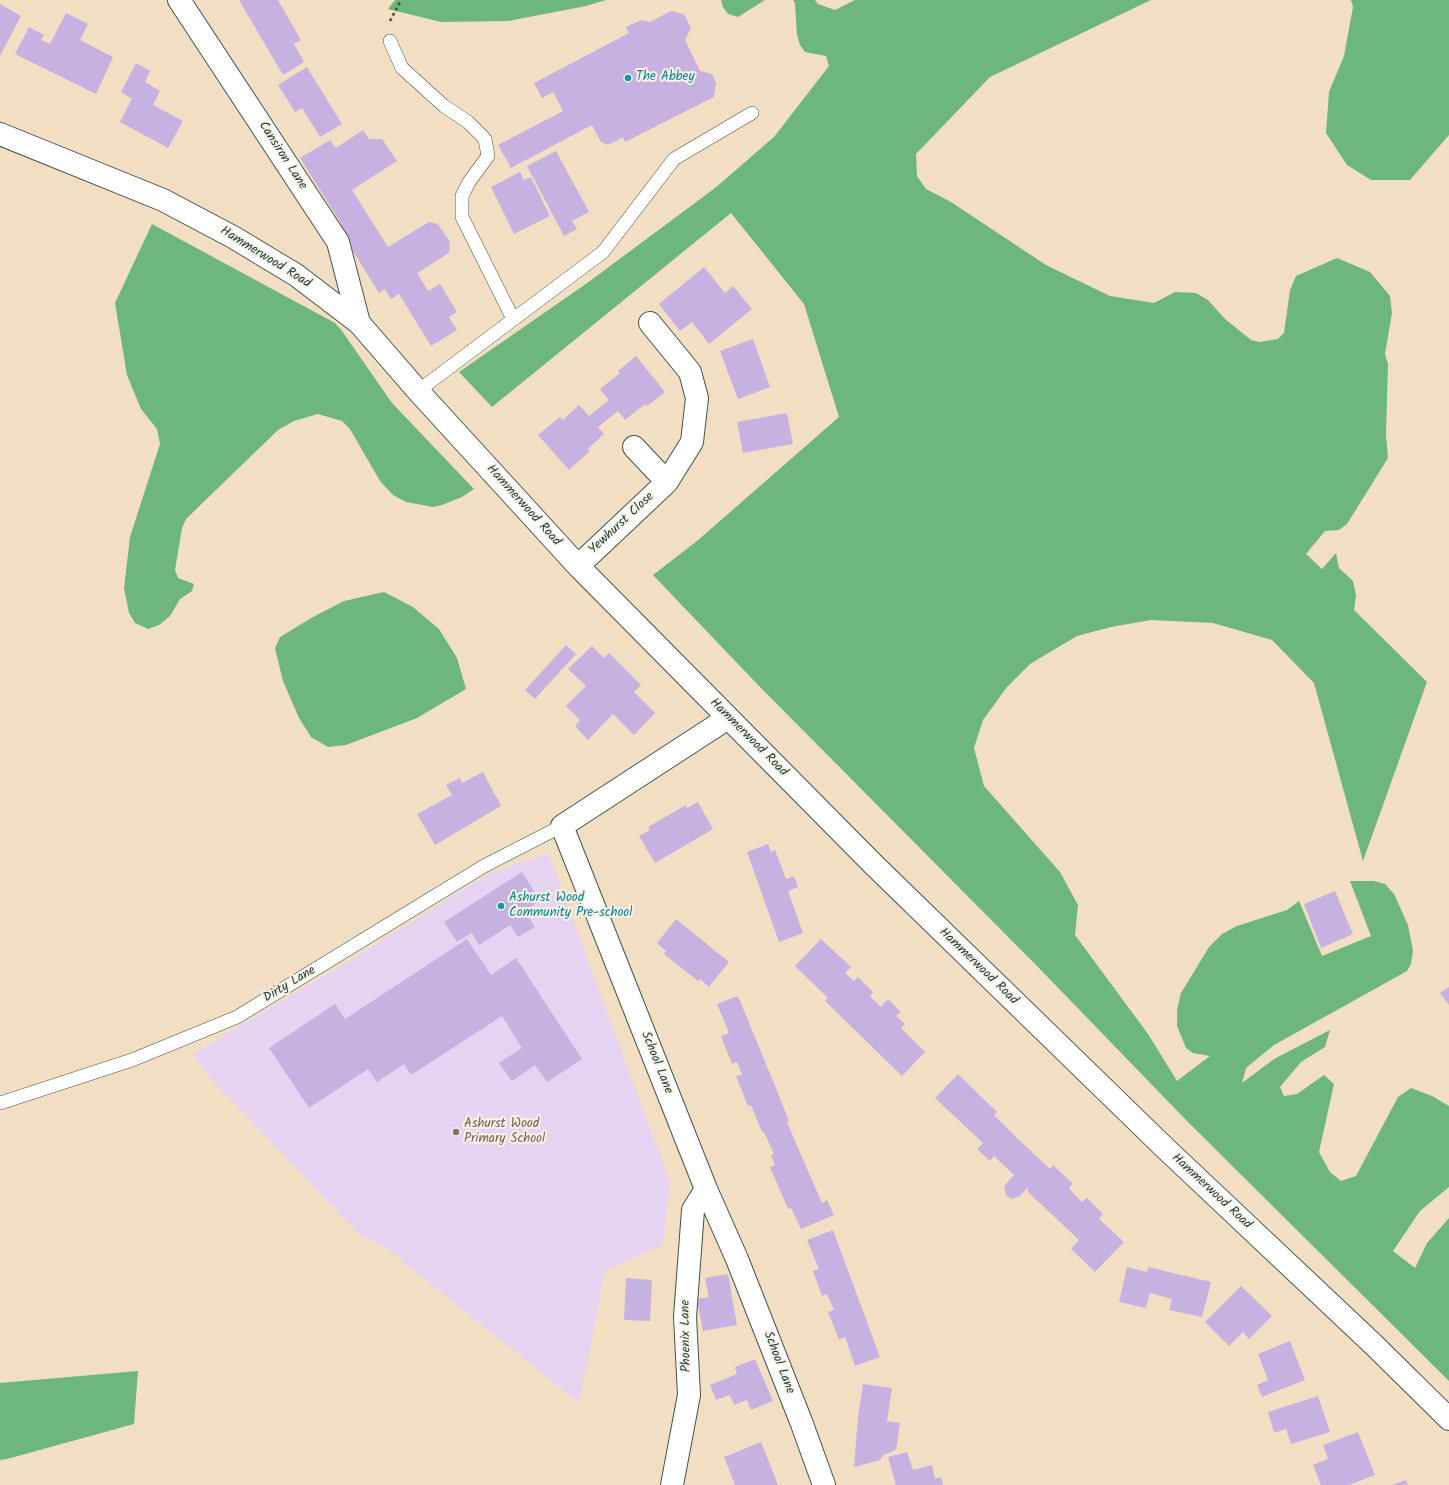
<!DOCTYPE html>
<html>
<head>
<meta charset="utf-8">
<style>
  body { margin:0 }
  canvas { display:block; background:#f2dfc3 }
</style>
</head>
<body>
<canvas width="1449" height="1485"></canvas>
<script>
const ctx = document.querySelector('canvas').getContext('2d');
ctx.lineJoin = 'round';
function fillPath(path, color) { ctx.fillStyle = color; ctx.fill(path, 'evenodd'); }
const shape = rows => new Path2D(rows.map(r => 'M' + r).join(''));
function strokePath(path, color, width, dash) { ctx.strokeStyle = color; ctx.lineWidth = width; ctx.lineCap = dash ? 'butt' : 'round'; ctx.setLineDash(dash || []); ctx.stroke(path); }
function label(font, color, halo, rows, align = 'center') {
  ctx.font = font + ' Kalam,sans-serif'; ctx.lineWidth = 4; ctx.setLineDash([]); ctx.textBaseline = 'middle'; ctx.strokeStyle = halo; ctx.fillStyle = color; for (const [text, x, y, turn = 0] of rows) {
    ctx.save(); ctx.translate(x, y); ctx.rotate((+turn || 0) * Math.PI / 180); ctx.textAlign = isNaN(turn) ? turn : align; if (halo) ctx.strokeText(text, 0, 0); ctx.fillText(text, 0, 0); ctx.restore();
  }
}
fillPath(shape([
  [548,853,670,1182,663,1245,605,1271,579,1403,385,1247,361,1236,213,1081,193,1054,356,957,486,875]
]), '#e5d3f1');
fillPath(shape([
  [395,0,606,0,586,6,508,21,441,22,388,9],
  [721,0,765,0,738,17,728,14,723,7],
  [793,0,815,0,818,4,835,10,855,0,1151,0,990,77,916,154,917,176,926,189,951,202,1046,265,1110,296,1154,303,1175,292,1196,293,1208,300,1225,319,1251,340,1259,342,1278,339,1284,333,1290,290,1296,276,1337,258,1370,272,1390,296,1392,313,1385,354,1388,364,1386,435,1388,458,1347,524,1339,530,1325,531,1306,554,1322,569,1336,553,1339,568,1353,581,1356,595,1354,610,1427,682,1363,861,1314,683,1272,640,1213,623,1151,620,1111,627,1077,636,1030,664,1007,687,983,720,974,748,984,786,1060,872,1078,905,1075,935,1148,1034,1177,1081,1210,1056,1193,1053,1186,1048,1177,1026,1177,1010,1181,993,1209,947,1222,934,1237,926,1287,910,1299,901,1322,956,1371,936,1350,881,1374,881,1385,884,1394,894,1408,925,1413,951,1411,964,1407,971,1274,1045,1246,1068,1242,1083,1274,1059,1330,1030,1325,1047,1301,1062,1280,1087,1284,1096,1297,1094,1324,1075,1334,1084,1319,1152,1330,1172,1341,1181,1356,1176,1398,1097,1411,1088,1432,1096,1449,1106,1449,1187,1420,1211,1393,1251,1415,1268,1427,1243,1449,1218,1449,1381,1186,1120,1038,967,759,686,653,575,697,541,839,417,804,304,731,213,492,407,459,372,590,281,715,188,774,137,829,66,826,56,805,52,800,45,797,35,795,3],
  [1351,0,1449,0,1449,135,1410,180,1371,180,1347,165,1326,133,1329,92,1344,56,1353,7],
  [152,224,335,323,342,331,392,403,474,489,462,497,442,505,433,507,406,502,393,495,380,481,350,429,342,421,318,414,294,421,278,430,186,519,182,528,175,570,178,578,194,584,192,591,180,599,170,616,159,625,148,629,135,623,129,613,124,588,130,537,160,444,157,429,141,409,127,375,115,303],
  [384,592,413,607,439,629,457,658,466,689,417,718,346,745,328,747,311,737,299,718,283,681,275,648,280,637,313,617,344,601],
  [138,1371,134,1424,7,1459,0,1460,0,1383]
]), '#6db67c');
fillPath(shape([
  [239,0,278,0,301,40,294,44,304,62,283,75],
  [0,4,21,16,0,56],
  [671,11,684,14,691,28,685,40,700,71,712,74,716,83,714,97,625,142,623,137,608,145,601,142,592,125,511,168,498,145,563,111,553,92,542,98,534,83,629,33,626,27,641,20,650,22],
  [66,13,88,24,80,40,113,57,96,94,15,54,29,27,44,35,41,40,50,44],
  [136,63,150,71,145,82,160,91,153,105,183,121,168,148,120,122,132,99,121,92],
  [307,67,342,124,320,137,302,108,295,112,278,85],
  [363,130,369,139,382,139,397,161,352,190,388,247,429,222,438,224,450,242,449,253,417,273,428,291,440,284,457,312,449,317,457,330,431,346,399,294,391,299,385,289,379,293,338,227,342,225,300,158,330,140,336,148],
  [556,151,589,212,572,221,577,229,564,236,527,166],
  [520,172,524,180,531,177,550,216,514,234,491,187],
  [704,267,725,293,733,286,752,309,709,344,692,322,680,331,659,304],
  [753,339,770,387,738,399,720,351],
  [636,356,665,392,647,406,645,404,625,420,618,411,598,427,604,434,588,449,590,451,569,470,538,435,560,417,563,420,579,405,589,416,609,400,600,389,620,373,618,371],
  [787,413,793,444,743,453,737,422],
  [566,645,576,654,535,699,525,690],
  [592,646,604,658,609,653,641,685,634,692,655,713,634,735,613,714,588,740,575,726,580,720,566,706,586,686,568,669],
  [483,772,501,806,435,845,417,814,452,795,446,785,460,778,462,783],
  [698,802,713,829,655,863,639,836,650,830,648,827,686,805,687,808],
  [768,844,771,852,775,850,786,879,794,876,798,887,788,891,803,933,779,942,747,852],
  [522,872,540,901,524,911,535,927,518,937,510,925,479,945,472,933,457,942,444,922],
  [1335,891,1353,934,1321,948,1304,904],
  [676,919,729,962,709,987,700,979,698,981,664,954,666,951,657,943],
  [467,939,491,975,516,958,582,1059,547,1082,535,1065,512,1081,499,1063,522,1048,502,1016,411,1075,404,1064,377,1082,368,1069,309,1108,269,1048,335,1004,345,1019],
  [821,939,851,967,845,973,854,981,858,977,873,992,870,996,881,1007,888,999,901,1012,896,1016,905,1024,901,1028,925,1052,902,1076,825,1001,828,998,795,966],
  [1449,987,1449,1005,1440,993],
  [738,996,778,1093,789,1121,787,1122,811,1178,822,1203,827,1200,834,1215,801,1229,791,1208,788,1209,770,1167,775,1165,771,1155,774,1154,764,1132,762,1132,751,1105,748,1106,736,1076,742,1074,737,1062,732,1064,721,1036,729,1033,717,1004],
  [958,1074,997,1112,994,1115,1014,1135,1050,1169,1053,1165,1073,1184,1069,1188,1074,1194,1082,1202,1087,1198,1103,1214,1099,1219,1124,1242,1095,1272,1071,1249,1079,1240,1028,1192,1028,1187,1020,1196,1012,1199,1006,1195,1004,1186,1014,1175,994,1156,990,1161,977,1149,983,1143,935,1098],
  [833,1230,880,1357,855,1366,845,1337,839,1340,828,1312,834,1310,827,1294,822,1296,813,1271,819,1269,807,1240],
  [1127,1267,1147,1272,1148,1267,1211,1282,1202,1317,1169,1310,1172,1299,1150,1293,1146,1308,1119,1302],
  [728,1274,737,1325,703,1331,697,1299,709,1297,705,1278],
  [626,1278,652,1280,650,1321,624,1320],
  [1241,1286,1272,1316,1249,1339,1243,1332,1229,1346,1205,1322],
  [1290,1341,1305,1380,1262,1397,1257,1385,1268,1380,1258,1354],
  [755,1359,773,1401,751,1410,747,1400,734,1405,730,1395,716,1400,710,1385,737,1374,735,1367],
  [863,1384,892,1388,887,1421,900,1423,896,1450,883,1455,880,1460,854,1467,858,1417],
  [1318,1396,1330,1432,1291,1444,1286,1429,1274,1433,1268,1412],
  [1358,1432,1375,1475,1349,1485,1321,1485,1313,1465,1328,1459,1323,1445],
  [761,1442,778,1485,735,1485,724,1457],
  [907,1452,913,1470,932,1465,935,1479,941,1477,943,1485,896,1485,888,1457],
  [1406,1480,1408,1485,1392,1485]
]), '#c7b1e1');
const service = shape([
  [390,41,402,68,444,106,468,122,485,139,488,156,469,182,462,196,462,217,513,319],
  [418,391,603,252,674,159,752,113],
  [0,1103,132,1060,237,1017,484,866,562,826]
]);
const minor = shape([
  [179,0,338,242,359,323],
  [0,134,163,200,233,237,296,275,359,323,418,391,578,566,874,865,1165,1148,1375,1346,1449,1419],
  [634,447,667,482],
  [578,566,667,482,692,442,697,398,690,372,650,323],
  [728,718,562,826,706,1189,737,1259,802,1424,824,1485],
  [672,1485,689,1395,685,1317,693,1210,706,1189]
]);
strokePath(service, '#3f5549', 14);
strokePath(minor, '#3f5549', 24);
strokePath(shape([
  [390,21,401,0]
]), '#3f5549', 2.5, [3, 3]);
strokePath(service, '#fff', 13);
strokePath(minor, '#fff', 22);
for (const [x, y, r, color] of [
  [628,78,4,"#0f9aa8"],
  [501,906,4,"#0f9aa8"],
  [456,1132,4,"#8d6e63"]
]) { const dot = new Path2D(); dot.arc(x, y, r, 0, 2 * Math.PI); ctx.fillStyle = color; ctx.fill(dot); strokePath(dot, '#f7f3e8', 1.5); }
label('13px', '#0d838f', '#f7f3e8', [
  ["The Abbey",636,78],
  ["Ashurst Wood",509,899],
  ["Community Pre-school",509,914]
], 'left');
label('13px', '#1f3d34', '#f7f3e8', [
  ["Cansiron Lane",282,156,57],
  ["Hammerwood Road",265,258,32],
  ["Hammerwood Road",523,506,48],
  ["Yewhurst Close",622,524,-43],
  ["Hammerwood Road",748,738,45],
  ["Hammerwood Road",978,967,44],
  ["Dirty Lane",290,985,-31],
  ["School Lane",656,1063,68],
  ["Hammerwood Road",1211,1192,43],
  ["Phoenix Lane",687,1336,-91],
  ["School Lane",778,1363,69]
]);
label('13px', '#785e54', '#f7f3e8', [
  ["Ashurst Wood",464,1125],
  ["Primary School",464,1140]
], 'left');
</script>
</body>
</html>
